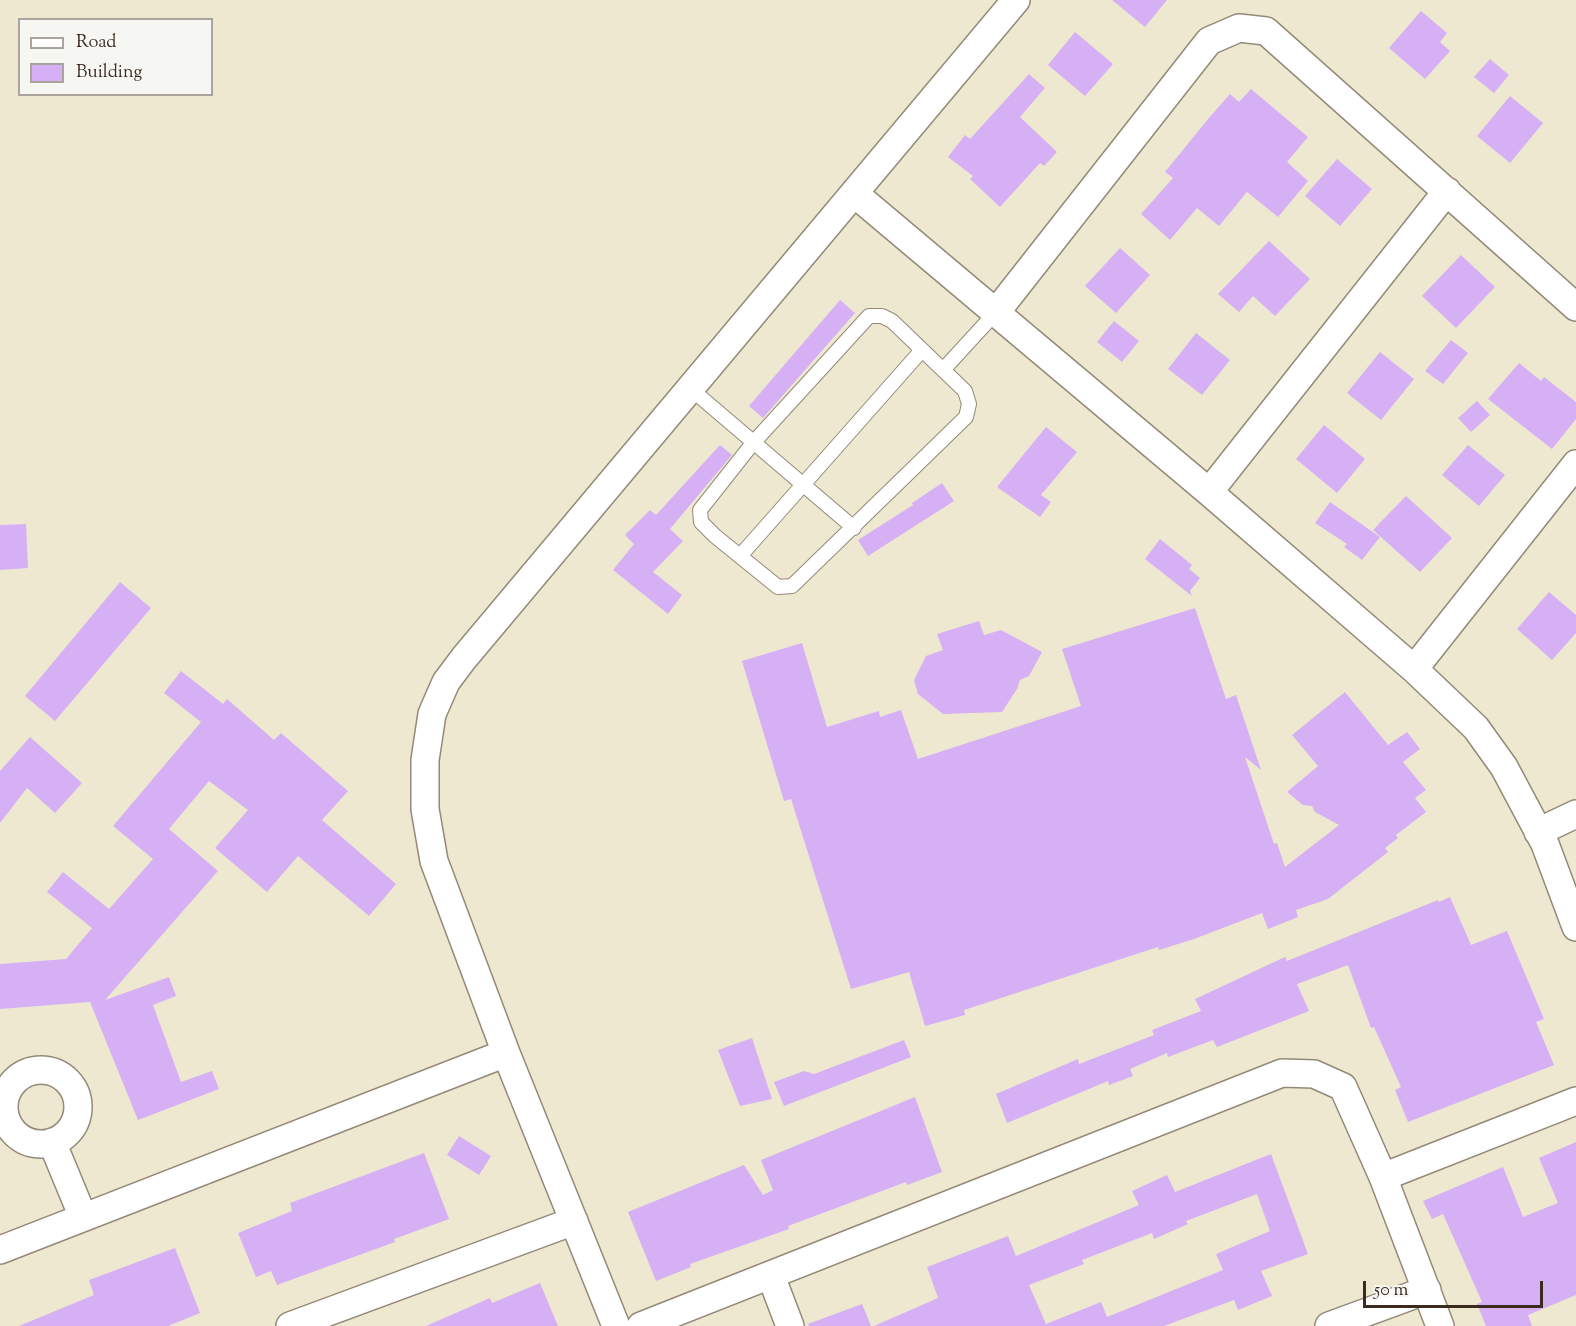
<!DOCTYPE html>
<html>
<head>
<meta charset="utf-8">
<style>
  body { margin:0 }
  #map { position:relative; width:1576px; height:1326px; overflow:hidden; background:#eee8d0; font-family:"Sorts Mill Goudy",serif }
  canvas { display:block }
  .legend { position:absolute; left:18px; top:18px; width:195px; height:78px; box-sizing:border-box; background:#f6f6f2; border:2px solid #aba49d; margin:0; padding:8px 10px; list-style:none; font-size:18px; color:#3b2a1e }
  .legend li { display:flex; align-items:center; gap:12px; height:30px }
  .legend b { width:30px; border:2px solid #aba49d }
  .scale { position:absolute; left:1363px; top:1281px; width:180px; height:27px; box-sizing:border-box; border:3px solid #3b2a1e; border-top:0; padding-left:8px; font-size:18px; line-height:21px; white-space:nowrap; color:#3b2a1e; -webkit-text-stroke:4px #f6f6f2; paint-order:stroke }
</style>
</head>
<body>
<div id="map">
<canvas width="1576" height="1326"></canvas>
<ul class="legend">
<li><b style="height:8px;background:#fff"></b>Road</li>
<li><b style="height:16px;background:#d6b0f4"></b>Building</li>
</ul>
<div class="scale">50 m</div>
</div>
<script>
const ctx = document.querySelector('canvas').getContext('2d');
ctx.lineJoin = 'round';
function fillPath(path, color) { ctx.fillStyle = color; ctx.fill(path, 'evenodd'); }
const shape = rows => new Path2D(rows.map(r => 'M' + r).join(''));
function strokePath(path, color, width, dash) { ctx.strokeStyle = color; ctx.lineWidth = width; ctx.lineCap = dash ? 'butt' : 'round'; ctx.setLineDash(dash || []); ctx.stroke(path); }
fillPath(shape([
  [1112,0,1167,0,1145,27],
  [1421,11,1447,33,1440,42,1450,51,1425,79,1389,48],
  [1075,32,1113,64,1085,96,1048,65],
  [1490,59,1509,75,1494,93,1474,77],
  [1029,74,1045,88,1020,117,1057,152,1044,166,1040,163,1000,207,970,179,973,176,948,157,965,135,970,139],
  [1251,89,1308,137,1287,162,1308,181,1278,217,1247,192,1219,226,1197,208,1170,240,1141,214,1173,178,1165,172,1208,119,1230,94,1239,102],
  [1510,96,1543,123,1510,163,1477,136],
  [1337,159,1372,189,1340,226,1305,196],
  [1269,241,1310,279,1275,316,1253,296,1239,312,1218,294],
  [1120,248,1150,275,1116,313,1085,286],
  [1461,255,1495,287,1456,328,1422,296],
  [840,300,855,313,763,418,749,406],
  [1114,321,1139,341,1122,362,1097,342],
  [1196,333,1230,360,1202,395,1168,369],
  [1451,340,1468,353,1443,384,1425,371],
  [1380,352,1414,379,1381,420,1347,393],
  [1519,363,1541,381,1544,377,1576,402,1576,419,1552,449,1488,399],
  [1477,401,1490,415,1471,432,1458,418],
  [1324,425,1365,459,1337,493,1296,459],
  [1046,427,1077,452,1041,495,1051,502,1040,517,997,487],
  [720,445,732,455,670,529,683,541,653,572,682,595,668,614,613,570,634,544,625,535,650,510,656,515],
  [1468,445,1505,475,1479,506,1442,475],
  [942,483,954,501,868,556,858,540,913,505,912,503],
  [1406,496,1452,538,1420,572,1373,530],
  [1330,502,1380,537,1362,560,1344,547,1347,544,1315,523],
  [26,524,28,568,0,570,0,525],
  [1160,539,1192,565,1189,569,1200,578,1190,591,1192,596,1145,559],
  [120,582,151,608,55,721,25,696],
  [1549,592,1576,615,1576,633,1552,660,1517,629],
  [1195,608,1226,699,1236,695,1261,770,1245,757,1274,844,1277,843,1285,867,1339,825,1315,812,1312,806,1303,805,1287,792,1318,766,1292,735,1345,692,1388,745,1407,732,1420,749,1403,762,1426,790,1415,798,1426,812,1396,835,1398,838,1385,848,1388,852,1328,899,1296,910,1298,917,1268,929,1262,913,1194,939,1159,950,1158,947,964,1010,965,1015,925,1026,909,972,851,989,791,799,784,801,742,661,802,643,827,727,879,711,880,717,901,710,918,759,1081,706,1062,649],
  [979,621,984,635,1001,630,1042,652,1029,676,1020,680,1017,689,1002,712,943,714,918,694,914,680,926,656,943,650,937,634],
  [181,671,223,704,227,699,274,740,281,733,348,791,322,820,396,884,369,916,298,856,267,892,215,848,248,810,209,781,169,829,218,871,105,1000,169,977,176,996,153,1005,181,1082,212,1071,219,1089,138,1120,90,1002,0,1009,0,964,66,959,92,928,47,892,63,872,109,909,153,859,113,826,201,722,164,693],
  [30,737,82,783,55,813,27,788,0,823,0,771],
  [1450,897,1471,945,1507,931,1544,1019,1536,1022,1554,1065,1408,1122,1395,1090,1401,1087,1374,1027,1371,1028,1348,965,1297,984,1309,1011,1217,1047,1213,1040,1168,1057,1167,1053,1130,1069,1133,1076,1109,1085,1108,1081,1007,1123,996,1094,1078,1059,1079,1064,1154,1035,1152,1030,1201,1011,1195,999,1285,957,1287,961,1438,900,1439,902],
  [752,1038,772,1099,740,1106,718,1050],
  [904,1040,911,1057,784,1106,774,1082,804,1071,814,1074],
  [915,1097,942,1172,907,1185,906,1182,788,1226,789,1229,690,1264,691,1267,656,1281,628,1212,744,1165,763,1195,773,1190,761,1160],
  [459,1136,491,1156,479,1175,447,1155],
  [1576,1142,1576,1295,1528,1315,1532,1326,1486,1326,1477,1304,1482,1302,1443,1214,1432,1219,1423,1201,1503,1167,1523,1217,1558,1203,1539,1158],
  [424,1153,449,1219,394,1239,395,1242,277,1285,271,1271,256,1277,238,1233,292,1211,290,1203],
  [1271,1154,1308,1254,1261,1271,1272,1296,1238,1310,1234,1300,1164,1326,874,1326,938,1298,927,1267,1008,1236,1016,1256,1139,1205,1132,1191,1167,1175,1175,1192],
  [1257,1194,1270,1231,1216,1254,1223,1270,1107,1317,1101,1302,1046,1324,1029,1285,1084,1264,1082,1260,1152,1233,1154,1239,1188,1224,1186,1221],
  [175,1248,200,1313,168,1326,19,1326,94,1295,89,1280],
  [540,1283,558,1326,426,1326,490,1298,492,1303],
  [862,1304,871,1326,809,1326,808,1324]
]), '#d6b0f4');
const service = shape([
  [869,316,882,316,892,321,965,391,969,404,966,417,792,586,778,587,715,536,701,522,700,510,753,443,869,316],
  [943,370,997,311],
  [691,389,854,528],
  [740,556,922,350]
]);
const minor = shape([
  [855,194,1209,492,1414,669,1476,728,1504,767,1545,844,1576,927],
  [997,311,1209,41,1239,28,1266,31,1576,307],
  [1209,492,1447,191],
  [1414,669,1576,464],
  [1538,832,1576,814],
  '4 1107a37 37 0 1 1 74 0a37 37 0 1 1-74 0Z',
  [52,1142,83,1217],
  [1383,1177,1576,1101],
  [0,1250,506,1053],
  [771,1276,790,1326],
  [290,1326,574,1221],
  [616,1326,506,1053,434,861,425,809,425,760,432,714,446,682,464,658,1016,0],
  [641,1326,1282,1073,1314,1074,1343,1087,1383,1177,1440,1326],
  [1329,1326,1427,1290]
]);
strokePath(service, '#948977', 16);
strokePath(minor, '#948977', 30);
strokePath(service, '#fff', 14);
strokePath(minor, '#fff', 27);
</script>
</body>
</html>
